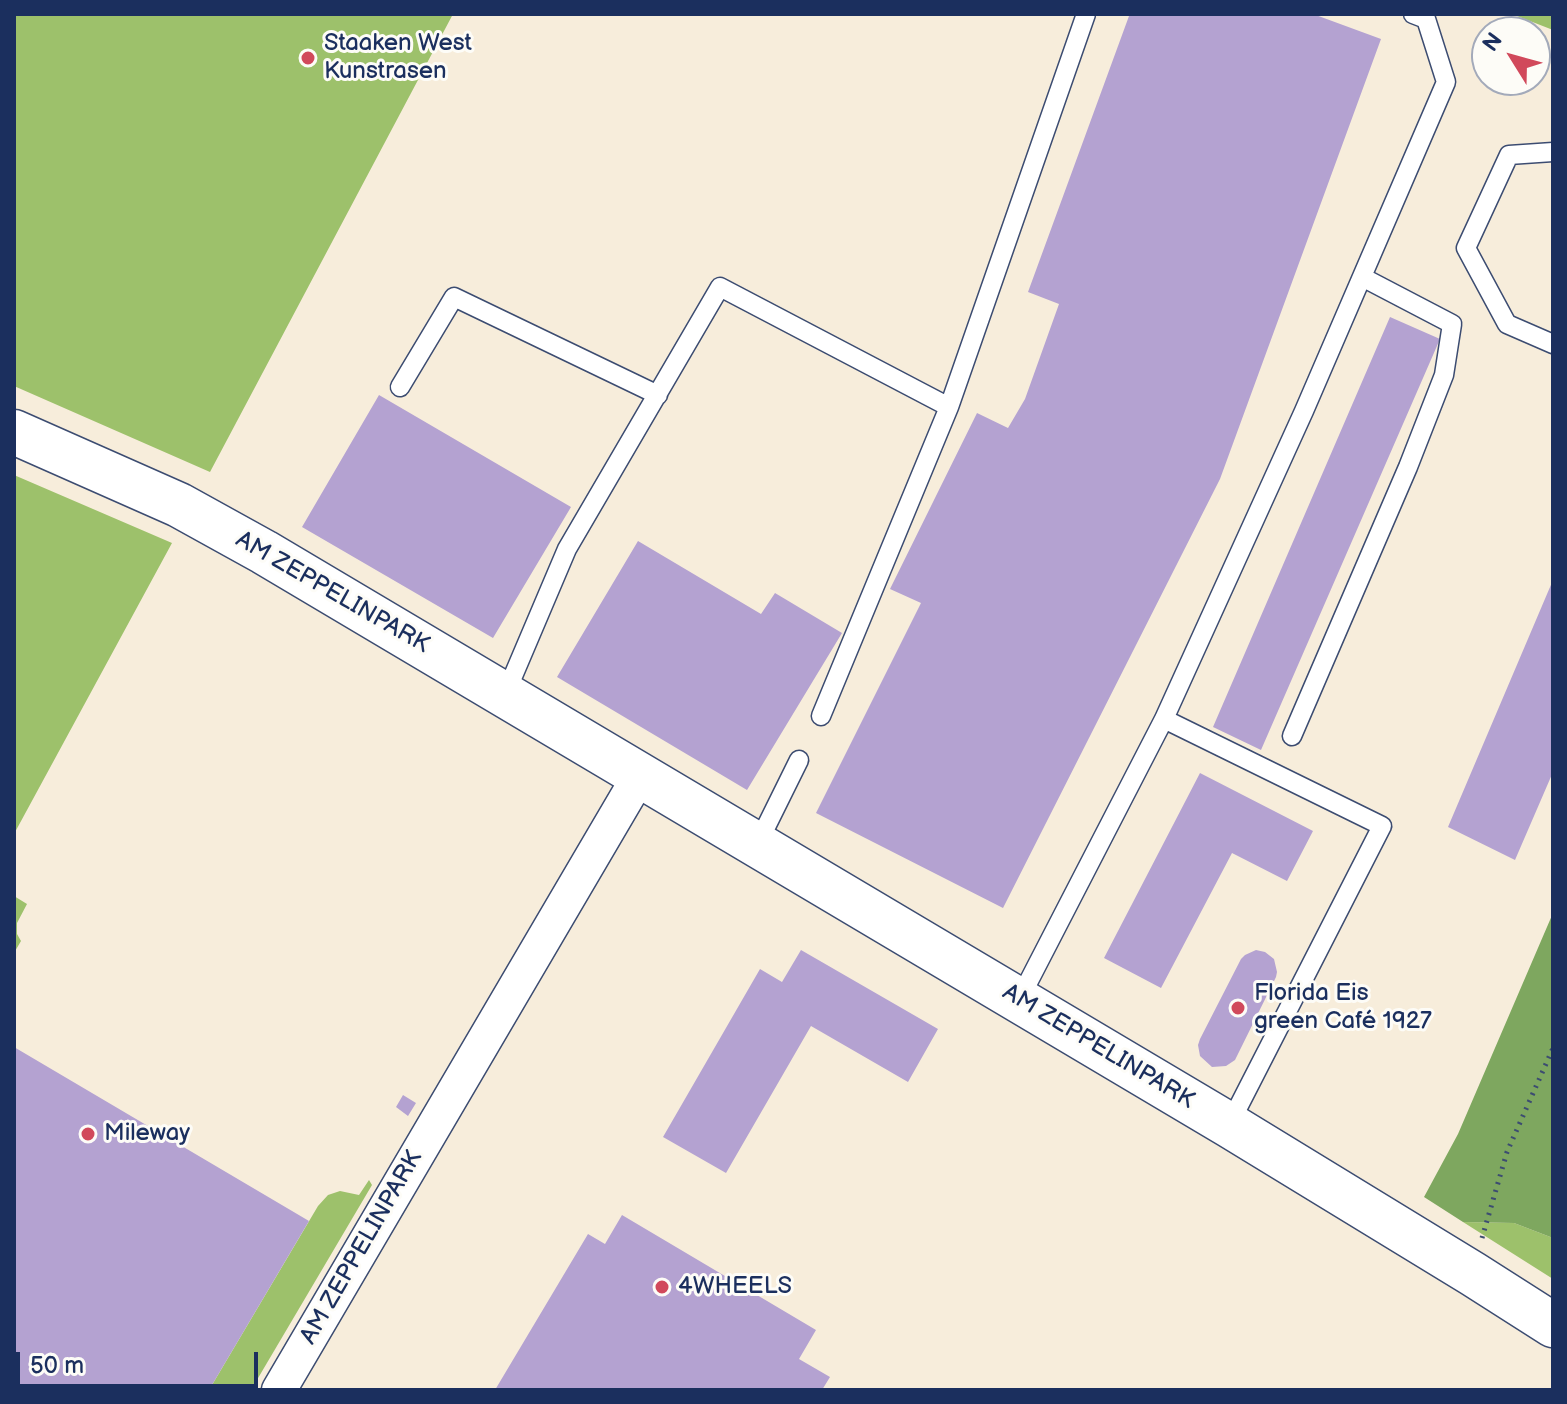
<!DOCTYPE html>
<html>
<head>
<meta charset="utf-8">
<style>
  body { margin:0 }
  #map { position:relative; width:1567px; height:1404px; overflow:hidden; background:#f7eddb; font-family:"Balsamiq Sans",sans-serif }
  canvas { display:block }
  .frame { position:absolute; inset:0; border:16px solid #1b2f5e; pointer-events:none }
  .north { position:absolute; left:1471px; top:16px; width:80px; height:80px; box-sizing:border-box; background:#fdfcf7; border:2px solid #a3aaba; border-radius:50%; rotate:307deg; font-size:22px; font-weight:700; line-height:32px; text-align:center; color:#1b2f5e }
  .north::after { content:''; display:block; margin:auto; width:28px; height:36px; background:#d1495b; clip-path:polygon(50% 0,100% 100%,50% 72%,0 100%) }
  .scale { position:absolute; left:16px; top:1352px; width:242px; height:36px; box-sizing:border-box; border:4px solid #1b2f5e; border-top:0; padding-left:10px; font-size:24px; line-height:28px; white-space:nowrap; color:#1b2f5e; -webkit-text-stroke:6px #fdfcf7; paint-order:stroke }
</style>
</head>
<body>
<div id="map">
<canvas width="1567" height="1404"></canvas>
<div class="frame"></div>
<div class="north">N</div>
<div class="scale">50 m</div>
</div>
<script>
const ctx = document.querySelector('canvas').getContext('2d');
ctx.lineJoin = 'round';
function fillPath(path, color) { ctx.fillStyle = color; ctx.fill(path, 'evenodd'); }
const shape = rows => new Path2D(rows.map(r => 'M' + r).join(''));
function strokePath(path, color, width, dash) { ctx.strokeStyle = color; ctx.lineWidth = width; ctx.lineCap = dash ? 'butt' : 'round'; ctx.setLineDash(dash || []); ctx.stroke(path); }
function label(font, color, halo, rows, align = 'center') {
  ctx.font = font + ' "Balsamiq Sans",sans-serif'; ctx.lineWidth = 6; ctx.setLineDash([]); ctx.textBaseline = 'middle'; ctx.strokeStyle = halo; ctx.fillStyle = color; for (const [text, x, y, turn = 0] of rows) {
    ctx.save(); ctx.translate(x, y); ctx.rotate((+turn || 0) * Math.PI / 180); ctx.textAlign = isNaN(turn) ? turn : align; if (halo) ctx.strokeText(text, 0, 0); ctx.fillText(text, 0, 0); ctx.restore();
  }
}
fillPath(shape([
  [14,14,453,14,210,472,14,386],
  [1512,14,1553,14,1553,30],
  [14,475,172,543,14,834],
  [14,896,27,904,17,923,17,934,21,941,14,953],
  [369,1180,372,1185,251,1390,209,1390,318,1206,328,1195,340,1191,359,1195],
  [1463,1222,1514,1223,1553,1238,1553,1279]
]), '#9dc16b');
fillPath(shape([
  [1553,913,1553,1238,1514,1223,1463,1222,1424,1197,1458,1134]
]), '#7ea75f');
fillPath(shape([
  [1123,14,1313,14,1381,39,1220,479,1003,908,816,813,921,603,890,589,977,413,1008,428,1025,399,1059,304,1028,292,1129,16],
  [1390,317,1440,339,1261,750,1213,727],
  [379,395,571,507,493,638,302,527],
  [638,541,761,614,775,593,842,633,747,790,557,677],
  [1553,580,1553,772,1515,860,1448,827],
  [1200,773,1313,831,1287,881,1232,853,1161,988,1104,958],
  [801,950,938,1029,908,1082,811,1026,726,1173,663,1137,760,969,782,982],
  [1256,950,1265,952,1274,959,1277,972,1276,977,1235,1060,1226,1066,1212,1067,1200,1056,1198,1045,1200,1039,1241,959,1245,955],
  [14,1047,309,1221,209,1390,14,1390],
  [403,1095,416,1103,408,1116,396,1107],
  [622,1215,816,1330,799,1359,830,1377,822,1390,495,1390,588,1234,605,1244]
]), '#b4a2d1');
const service = shape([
  [1553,152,1509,155,1466,248,1507,324,1553,344],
  [400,387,454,297,658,395],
  [949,407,1086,14],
  [505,695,567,549,720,287,949,407,821,716],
  [1164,719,1382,826,1229,1125],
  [1292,736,1408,467,1444,375,1452,324,1362,277],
  [757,845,799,760],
  [1019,1000,1164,719,1304,411,1446,82,1426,19,1413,14]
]);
const minor = shape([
  [279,1390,640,775]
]);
const secondary = shape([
  [14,432,179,505,264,552,1229,1125,1473,1274,1553,1325]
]);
strokePath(service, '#3c4c71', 21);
strokePath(minor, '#3c4c71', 37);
strokePath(secondary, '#3c4c71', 47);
strokePath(shape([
  [1482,1238,1507,1152,1553,1048]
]), '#3c4c71', 5, [2, 6]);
strokePath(service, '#fff', 18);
strokePath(minor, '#fff', 34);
strokePath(secondary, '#fff', 44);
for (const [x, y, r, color] of [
  [308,58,8,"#d1495b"],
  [1238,1008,8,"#d1495b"],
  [88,1134,8,"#d1495b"],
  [662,1287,8,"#d1495b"]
]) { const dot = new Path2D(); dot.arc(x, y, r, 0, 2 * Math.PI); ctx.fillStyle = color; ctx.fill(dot); strokePath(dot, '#fdfcf7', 3); }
label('24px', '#1b2f5e', '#fdfcf7', [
  ["Staaken West",324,44],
  ["Kunstrasen",324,72],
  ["Florida Eis",1254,994],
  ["green Café 1927",1254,1022],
  ["Mileway",104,1134],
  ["4WHEELS",678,1287]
], 'left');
label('24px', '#1b2f5e', '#fdfcf7', [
  ["AM ZEPPELINPARK",332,593,30],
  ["AM ZEPPELINPARK",1098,1047,31],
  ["AM ZEPPELINPARK",362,1248,-60]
]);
</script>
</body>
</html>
